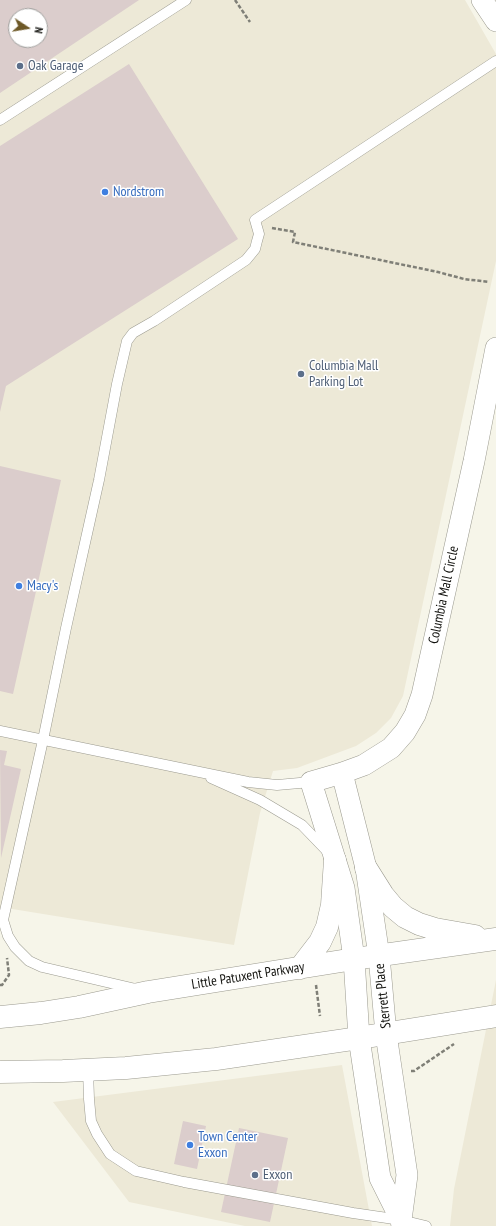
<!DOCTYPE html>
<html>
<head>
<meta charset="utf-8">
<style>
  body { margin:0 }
  #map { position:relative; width:496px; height:1226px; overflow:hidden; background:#f6f5e9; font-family:"PT Sans Narrow",sans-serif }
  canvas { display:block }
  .north { position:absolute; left:8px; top:8px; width:40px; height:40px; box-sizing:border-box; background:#fff; border:1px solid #a0a09e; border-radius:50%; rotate:102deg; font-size:11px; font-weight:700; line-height:16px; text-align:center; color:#11110d }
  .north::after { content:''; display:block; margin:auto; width:14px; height:18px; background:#6d5827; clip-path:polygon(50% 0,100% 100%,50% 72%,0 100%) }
</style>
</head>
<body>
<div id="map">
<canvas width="496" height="1226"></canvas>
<div class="north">N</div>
</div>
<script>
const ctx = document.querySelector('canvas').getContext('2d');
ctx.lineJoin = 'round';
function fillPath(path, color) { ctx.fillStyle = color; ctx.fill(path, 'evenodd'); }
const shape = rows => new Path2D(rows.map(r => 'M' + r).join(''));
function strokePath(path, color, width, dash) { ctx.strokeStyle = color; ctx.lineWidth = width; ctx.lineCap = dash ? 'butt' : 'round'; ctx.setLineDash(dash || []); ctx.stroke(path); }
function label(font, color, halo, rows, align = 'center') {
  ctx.font = font + ' "PT Sans Narrow",sans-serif'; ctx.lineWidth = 3; ctx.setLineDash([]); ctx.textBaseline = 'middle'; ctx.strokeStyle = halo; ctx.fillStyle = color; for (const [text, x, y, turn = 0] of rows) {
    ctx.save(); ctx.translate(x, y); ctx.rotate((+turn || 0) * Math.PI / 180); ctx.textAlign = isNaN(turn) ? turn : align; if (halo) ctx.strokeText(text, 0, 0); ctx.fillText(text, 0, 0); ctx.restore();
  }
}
fillPath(shape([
  [0,0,465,0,496,54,496,261,403,696,391,718,376,733,356,746,297,768,273,771,260,813,234,945,0,907],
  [16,16,40,16,40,40,16,40],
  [496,980,496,1226,450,1226,454,1189],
  [342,1065,372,1226,245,1226,129,1202,53,1102]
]), '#ede9d7');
fillPath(shape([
  [0,0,139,0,0,93],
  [16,16,40,16,40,40,16,40],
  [129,64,238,239,6,386,0,412,0,146],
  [0,466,61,480,13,694,0,691],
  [0,750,7,751,4,765,21,769,1,858],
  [183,1121,206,1126,197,1169,174,1164],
  [239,1128,288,1138,270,1222,221,1212]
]), '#dbcdcc');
const lane = shape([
  [0,120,186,0],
  [0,731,248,782,277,785,311,782],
  [211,778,260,800,302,825,328,852],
  [0,920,3,920,43,740,66,628,99,480,117,384,127,341,133,333,154,321,246,260,255,249,257,241,259,234,255,220,496,61],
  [3,920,8,936,15,947,29,961,42,967,136,989],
  [88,1070,89,1099,91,1121,97,1134,110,1154,136,1171,184,1182,353,1213,401,1220,426,1226]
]);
const street = shape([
  [482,0,496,21],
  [342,773,366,868,379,956,386,1034,407,1175,401,1220],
  [402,1226,401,1220,380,1178,359,1038,354,959,344,888,311,782,342,773,364,765,391,748,405,732,415,715,422,695,474,461,496,348]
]);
const secondary = shape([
  [366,868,383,895,393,907,405,917,419,924,435,929,475,936],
  [300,968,320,942,327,927,332,905,335,860],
  [0,1017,41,1013,79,1007,148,992,354,959,496,939],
  [0,1072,63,1071,126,1068,216,1059,359,1038,496,1016]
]);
strokePath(lane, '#9b9a8f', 11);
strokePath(street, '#9b9a8f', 22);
strokePath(secondary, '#9b9a8f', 23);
strokePath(shape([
  [235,0,250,22],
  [272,228,295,232,293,242,438,272,464,279,489,282],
  [0,985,2,985,9,975,7,958],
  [316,985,320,1016],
  [411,1071,414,1071,454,1044]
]), '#7f7f77', 2.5, [4, 2]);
strokePath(lane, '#fff', 10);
strokePath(street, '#fff', 21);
strokePath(secondary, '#fff', 22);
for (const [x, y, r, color] of [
  [20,66,4,"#5c6f8a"],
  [105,192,4,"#3f7fe0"],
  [301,374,4,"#5c6f8a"],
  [19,586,4,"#3f7fe0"],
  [190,1145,4,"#3f7fe0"],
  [255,1175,4,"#5c6f8a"]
]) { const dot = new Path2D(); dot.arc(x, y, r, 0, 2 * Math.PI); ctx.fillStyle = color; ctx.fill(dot); strokePath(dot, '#fff', 1.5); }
label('14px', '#4e5e75', '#fff', [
  ["Oak Garage",28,66],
  ["Columbia Mall",309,366],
  ["Parking Lot",309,382],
  ["Exxon",263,1175]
], 'left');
label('14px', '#366cbe', '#fff', [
  ["Nordstrom",113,192],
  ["Macy's",27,586],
  ["Town Center",198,1137],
  ["Exxon",198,1153]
], 'left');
label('14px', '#11110d', '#fff', [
  ["Columbia Mall Circle",444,595,-78],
  ["Little Patuxent Parkway",248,976,-9],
  ["Sterrett Place",383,996,-96]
]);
</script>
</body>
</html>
